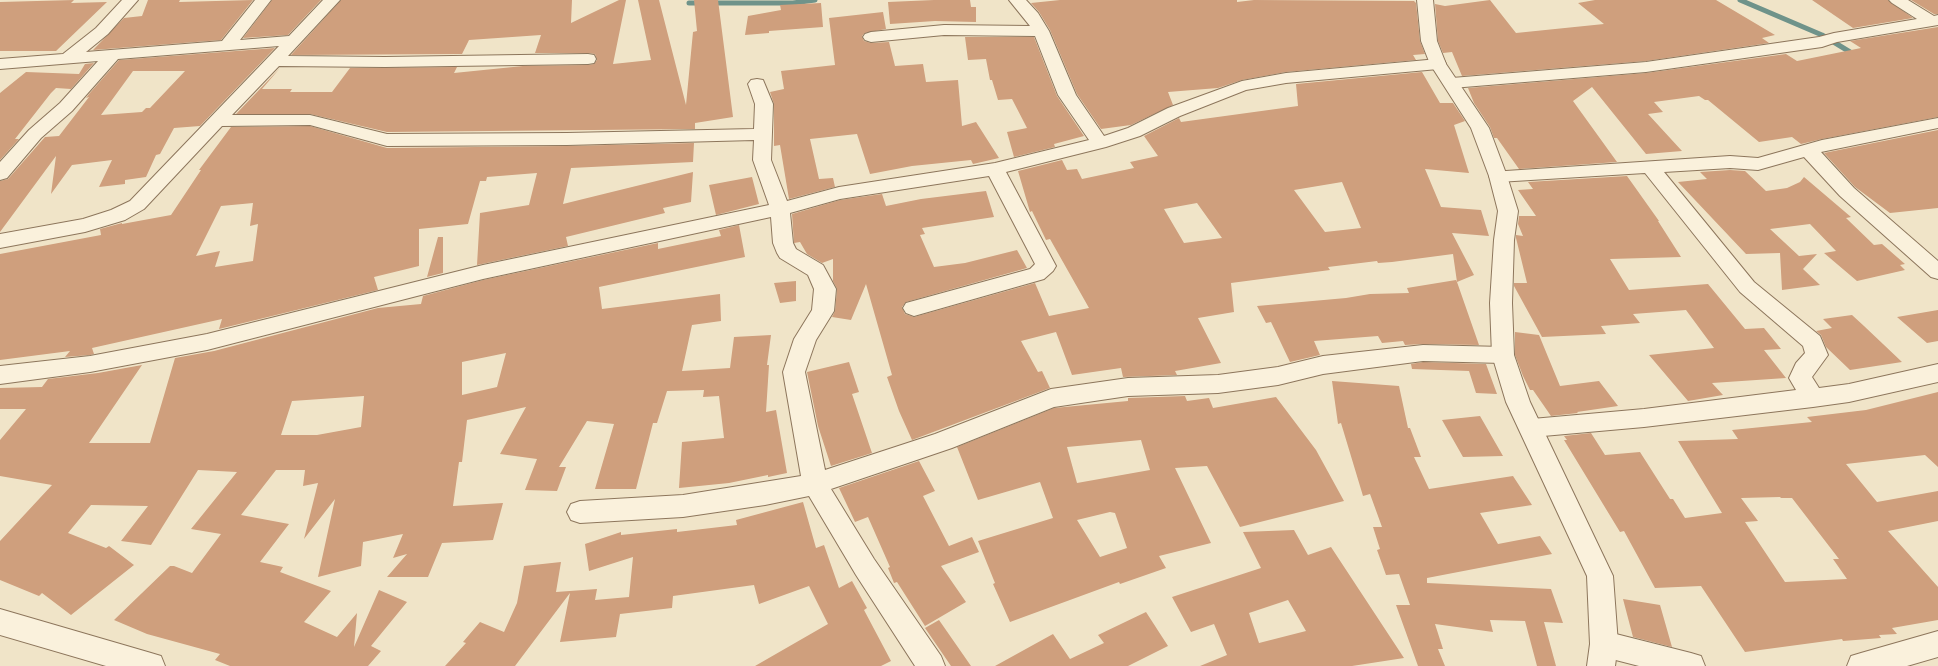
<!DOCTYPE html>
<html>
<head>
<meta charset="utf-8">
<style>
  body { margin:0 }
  canvas { display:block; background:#f0e4c8 }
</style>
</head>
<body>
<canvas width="1938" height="666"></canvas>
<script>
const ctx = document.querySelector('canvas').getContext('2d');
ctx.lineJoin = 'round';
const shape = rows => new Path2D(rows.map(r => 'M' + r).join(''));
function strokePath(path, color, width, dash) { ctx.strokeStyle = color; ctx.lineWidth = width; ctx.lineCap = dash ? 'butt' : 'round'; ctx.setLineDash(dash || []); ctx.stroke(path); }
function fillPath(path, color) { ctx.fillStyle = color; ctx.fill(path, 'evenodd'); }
strokePath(shape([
  [1740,0,1822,35,1855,55],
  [689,3,701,3],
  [710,3,793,3,815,0]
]), '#6f938a', 5);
fillPath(shape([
  [74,0,71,3,107,2,56,51,0,51,0,2],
  [148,0,180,0,179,2,253,0,221,40,93,50,124,18,142,16],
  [272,0,321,0,288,35,243,38],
  [341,0,572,0,571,23,619,0,626,0,613,64,651,60,638,0,659,0,686,105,693,32,697,31,694,0,718,0,733,117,695,123,695,129,387,132,310,114,236,114,280,68,262,89,292,89,290,92,332,92,350,68,457,67,454,73,523,66,588,65,594,64,597,60,595,54,588,53,535,53,541,35,469,40,462,54,291,55],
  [934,0,970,0,971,7,976,7,976,22,935,21,890,24,888,2],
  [1060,0,1237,0,1237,2,1254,0,1414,1,1416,3,1420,41,1425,54,1413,55,1416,60,1286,72,1242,80,1218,88,1168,92,1173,105,1131,125,1101,129,1077,94,1050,30,1039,12,1031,3],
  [1490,0,1516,33,1604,24,1578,3,1595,0,1716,0,1775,35,1762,38,1769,43,1646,61,1462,76,1452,52,1443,53,1438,41,1435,4,1445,6],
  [1812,0,1888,0,1913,18,1853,28],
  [1911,0,1938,0,1938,14,1934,14],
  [821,3,823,27,769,31,769,33,745,35,748,16,781,10,780,5],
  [883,12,886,29,865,33,862,36,864,41,871,43,889,42,895,66,923,64,926,82,958,80,962,126,976,122,999,158,973,164,971,160,912,166,870,174,857,134,810,139,819,179,833,178,835,187,789,199,780,145,774,146,774,104,770,92,784,89,781,71,835,65,829,18],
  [1938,27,1938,117,1822,139,1801,144,1792,137,1759,142,1708,100,1705,100,1699,96,1654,102,1663,112,1648,114,1682,151,1646,154,1592,87,1573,101,1617,162,1519,169,1497,138,1494,138,1490,127,1474,103,1468,88,1646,73,1786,54,1797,61,1861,48,1850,41],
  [965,37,1034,37,1057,96,1084,136,1054,144,1055,147,1014,157,1007,132,1027,128,1012,99,998,100,992,80,990,80,986,59,968,60],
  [275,48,200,126,174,128,160,154,156,155,146,177,125,180,125,184,99,187,112,160,72,165,51,194,56,156,0,232,0,181,8,179,45,137,59,136,89,97,86,98,89,94,119,60],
  [133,71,185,71,150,108,146,108,142,112,101,115],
  [94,63,71,89,56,88,51,93,15,139,19,139,0,160,0,93,26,72,79,74,85,64],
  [1422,72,1440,103,1453,103,1465,121,1454,125,1469,173,1425,169,1441,207,1481,210,1489,236,1452,233,1474,275,1457,282,1479,345,1423,344,1405,345,1403,341,1382,343,1378,336,1314,341,1320,355,1290,362,1271,322,1266,323,1257,306,1346,298,1370,294,1409,293,1407,288,1456,280,1457,282,1453,254,1392,262,1378,263,1377,261,1328,267,1330,270,1231,283,1234,312,1198,318,1221,363,1175,371,1177,375,1123,377,1121,368,1072,375,1056,332,1021,341,1038,372,1042,371,1050,388,912,440,899,411,887,377,892,375,866,284,851,320,832,317,835,311,837,289,833,281,833,259,822,263,807,254,800,242,794,243,792,214,840,200,882,194,886,206,921,199,986,191,994,217,922,228,925,234,920,235,934,267,965,263,1017,250,1027,268,906,302,902,307,905,314,914,317,1035,283,1049,316,1089,308,1050,239,1046,240,1032,211,1030,212,1018,171,1062,160,1067,170,1077,169,1082,179,1134,168,1130,162,1158,156,1144,136,1179,118,1181,122,1298,106,1296,84],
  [1342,182,1361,228,1325,232,1294,190],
  [1197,203,1222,238,1184,243,1164,209],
  [310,126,387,148,567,146,694,143,693,162,571,168,563,204,693,172,691,202,663,208,665,213,566,237,568,246,477,265,480,213,529,205,537,173,487,177,486,181,480,181,468,224,419,229,419,266,374,277,378,290,219,329,222,319,92,348,94,354,90,355,65,357,70,351,0,360,0,254,101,235,100,229,122,223,122,224,171,215,201,170,199,170,231,127],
  [253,203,250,226,258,224,253,261,215,267,220,251,196,256,221,206],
  [1938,130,1938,208,1890,213,1855,187,1824,153],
  [1730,170,1745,171,1766,191,1787,188,1800,182,1804,177,1851,217,1846,218,1874,245,1882,244,1905,264,1900,265,1905,270,1857,281,1824,253,1836,251,1810,224,1770,229,1799,256,1817,254,1803,269,1820,285,1782,290,1780,253,1746,254,1678,182,1707,179,1700,172],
  [1627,176,1659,221,1658,221,1681,257,1610,259,1629,290,1708,284,1745,329,1764,328,1781,349,1764,350,1786,378,1712,383,1723,395,1688,401,1649,355,1714,348,1686,310,1633,314,1640,323,1601,326,1606,334,1542,337,1514,286,1514,283,1527,283,1516,238,1516,235,1523,236,1518,224,1519,216,1536,216,1518,190,1533,189,1528,182],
  [752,177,759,204,716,215,709,185],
  [739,225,745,257,599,287,602,309,720,294,721,321,692,325,682,371,730,368,734,337,771,335,767,365,769,365,766,412,776,410,787,473,768,477,768,475,729,483,679,488,682,442,724,438,719,396,703,397,704,390,667,391,657,423,653,423,636,489,595,489,614,424,587,421,559,467,566,467,557,491,525,490,537,459,500,454,526,407,467,420,462,462,459,462,453,506,503,503,493,540,442,543,428,577,387,577,407,554,393,558,403,534,363,542,361,566,318,577,335,499,304,539,318,483,303,486,305,470,276,470,241,515,289,524,260,562,283,567,280,572,331,591,304,622,337,637,357,613,354,647,379,590,407,602,371,646,381,651,368,666,230,666,215,660,220,654,147,634,114,620,170,566,174,566,192,573,221,534,191,529,237,472,198,470,151,545,121,541,148,506,91,505,68,533,106,548,109,546,134,565,71,615,42,593,39,596,0,580,0,541,52,485,0,476,0,440,26,409,0,409,0,388,42,387,48,379,98,373,142,365,89,443,150,443,175,358,214,351,378,308,421,304,423,296,483,280,658,243,658,249,721,236,719,230],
  [506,353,497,387,462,395,462,362],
  [364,396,361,427,317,435,281,435,292,401],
  [438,237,443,237,443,273,427,277],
  [796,281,796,301,780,303,774,283],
  [1938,310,1938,341,1927,343,1897,317],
  [1852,315,1864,326,1902,362,1850,370,1826,347,1821,335,1816,331,1832,328,1823,319],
  [1515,332,1539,335,1560,386,1599,381,1618,406,1577,412,1578,413,1551,416,1533,390,1530,390,1523,376,1515,355],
  [849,362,859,392,852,394,872,453,831,466,818,426,807,372],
  [1423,362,1486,364,1497,394,1476,393,1469,371,1412,369,1411,364],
  [1332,381,1399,386,1408,428,1410,428,1421,457,1414,457,1429,489,1513,476,1532,505,1480,513,1498,544,1540,536,1552,554,1427,578,1427,583,1551,589,1563,623,1544,622,1556,666,1537,666,1525,621,1490,620,1493,632,1435,624,1443,649,1438,649,1445,666,1418,666,1396,605,1410,605,1399,574,1386,575,1377,550,1380,549,1373,527,1382,527,1370,494,1363,496,1341,423,1338,424],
  [1938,392,1938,467,1925,455,1846,464,1877,502,1938,491,1938,521,1888,531,1938,587,1938,620,1892,628,1897,634,1879,635,1881,638,1843,641,1842,639,1745,652,1701,586,1655,588,1624,531,1620,532,1564,440,1567,440,1564,436,1591,433,1605,455,1640,452,1670,499,1673,499,1685,518,1722,513,1678,441,1738,439,1732,430,1812,422,1807,417,1866,410],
  [1780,497,1781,498,1792,498,1839,559,1833,559,1847,579,1785,582,1745,522,1758,521,1741,498],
  [1185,396,1187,401,1209,398,1213,408,1276,397,1316,450,1344,501,1240,527,1207,466,1175,468,1211,543,1159,556,1166,568,1120,584,1119,582,1010,622,993,584,995,583,978,541,1053,518,1040,482,978,500,957,447,1054,408,1128,401,1128,398],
  [1141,440,1150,470,1077,483,1067,447],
  [1110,512,1115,513,1127,548,1100,557,1077,520],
  [1480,416,1503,456,1463,457,1442,420],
  [919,461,935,491,923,496,949,546,972,537,979,552,941,566,966,602,925,626,897,582,894,583,888,568,890,567,868,517,855,522,839,488],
  [803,502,816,548,824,545,839,588,852,581,867,608,864,610,891,661,881,666,755,666,828,624,809,586,759,604,754,585,673,596,672,608,620,614,616,637,560,642,570,593,515,666,445,666,466,643,463,642,480,622,504,632,517,603,524,566,561,562,556,592,597,589,595,600,629,597,633,557,589,571,585,544,621,532,621,535,677,529,677,532,737,525,736,520],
  [1294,530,1308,555,1331,547,1404,658,1352,666,1200,666,1227,655,1214,624,1191,632,1172,597,1261,568,1243,532],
  [1288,600,1306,631,1259,643,1249,613],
  [1623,599,1660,605,1672,647,1633,637],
  [1146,612,1168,646,1128,666,995,666,1053,634,1070,659,1104,643,1098,635],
  [939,620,971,666,951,666,925,628]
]), '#cf9f7d');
const minor = shape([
  [122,0,138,0,108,34,86,52,222,41,255,0,271,0,240,40,289,36,323,0,340,0,288,56,385,57,588,54,594,55,596,59,594,63,588,64,385,67,279,66,232,115,310,115,387,134,567,133,754,129,755,104,748,84,751,80,757,79,763,80,773,104,771,160,787,201,839,187,995,163,1089,140,1058,95,1035,36,944,35,871,42,865,40,863,37,865,34,871,32,944,25,1030,26,1009,0,1026,0,1038,13,1049,31,1076,95,1104,136,1128,128,1168,108,1242,81,1286,73,1438,59,1444,60,1446,64,1444,68,1438,69,1286,83,1246,90,1180,116,1140,136,1106,147,1006,172,1056,266,1053,271,1044,279,914,316,906,313,903,308,906,303,1030,269,1035,264,989,176,840,199,790,213,793,243,796,249,823,265,836,289,834,311,816,340,805,372,825,470,935,434,1051,389,1128,378,1218,375,1278,367,1323,356,1423,345,1503,347,1511,349,1514,355,1511,361,1503,363,1423,361,1323,374,1278,385,1218,393,1128,396,1054,407,952,448,831,489,874,559,941,656,945,666,915,666,856,575,809,496,765,505,683,517,580,523,571,520,567,512,571,504,580,501,683,495,801,476,783,372,794,339,812,310,814,289,808,275,780,258,777,253,773,243,771,217,483,279,207,350,90,372,0,384,0,366,90,356,207,334,483,265,769,205,753,160,754,140,567,145,387,146,310,125,222,126,144,209,125,220,85,232,0,248,0,234,83,219,111,210,130,201,279,46,118,59,72,111,41,138,7,178,0,180,0,162,29,130,60,103,98,61,0,69,0,59,63,54,96,28,122,0],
  [1889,0,1908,0,1934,16,1938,15,1938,25,1837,42,1822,47,1646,72,1452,88,1446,87,1443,83,1446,79,1452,78,1646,62,1819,37,1834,33,1917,19,1892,3,1889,0],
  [1938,118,1938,128,1821,152,1854,188,1938,261,1938,279,1931,277,1840,196,1804,157,1758,170,1730,168,1664,172,1754,282,1820,336,1828,355,1812,377,1819,388,1849,384,1938,364,1938,382,1849,402,1813,407,1644,427,1532,437,1524,435,1520,428,1524,421,1532,419,1644,409,1796,390,1789,378,1796,363,1805,353,1803,346,1740,292,1645,173,1498,182,1491,180,1489,176,1491,172,1730,156,1758,158,1822,140,1938,118],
  [1604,631,1691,653,1701,656,1705,666,1639,666,1604,657,1594,653,1590,644,1594,635,1604,631],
  [1938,631,1938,657,1907,666,1847,666,1851,656,1861,653,1938,631]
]);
const tertiary = shape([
  [1417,0,1433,0,1437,41,1446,64,1489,128,1507,176,1518,211,1514,240,1512,303,1514,355,1530,402,1613,576,1618,644,1615,666,1587,666,1590,644,1587,576,1506,402,1492,355,1490,303,1494,240,1498,211,1489,176,1471,128,1430,64,1421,41,1417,0],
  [0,609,151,653,161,656,165,666,106,666,0,635,0,609]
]);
strokePath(minor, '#8d765c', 2);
strokePath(tertiary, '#8d765c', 2);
fillPath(minor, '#faf1dc');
fillPath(tertiary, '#faf1dc');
</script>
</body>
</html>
